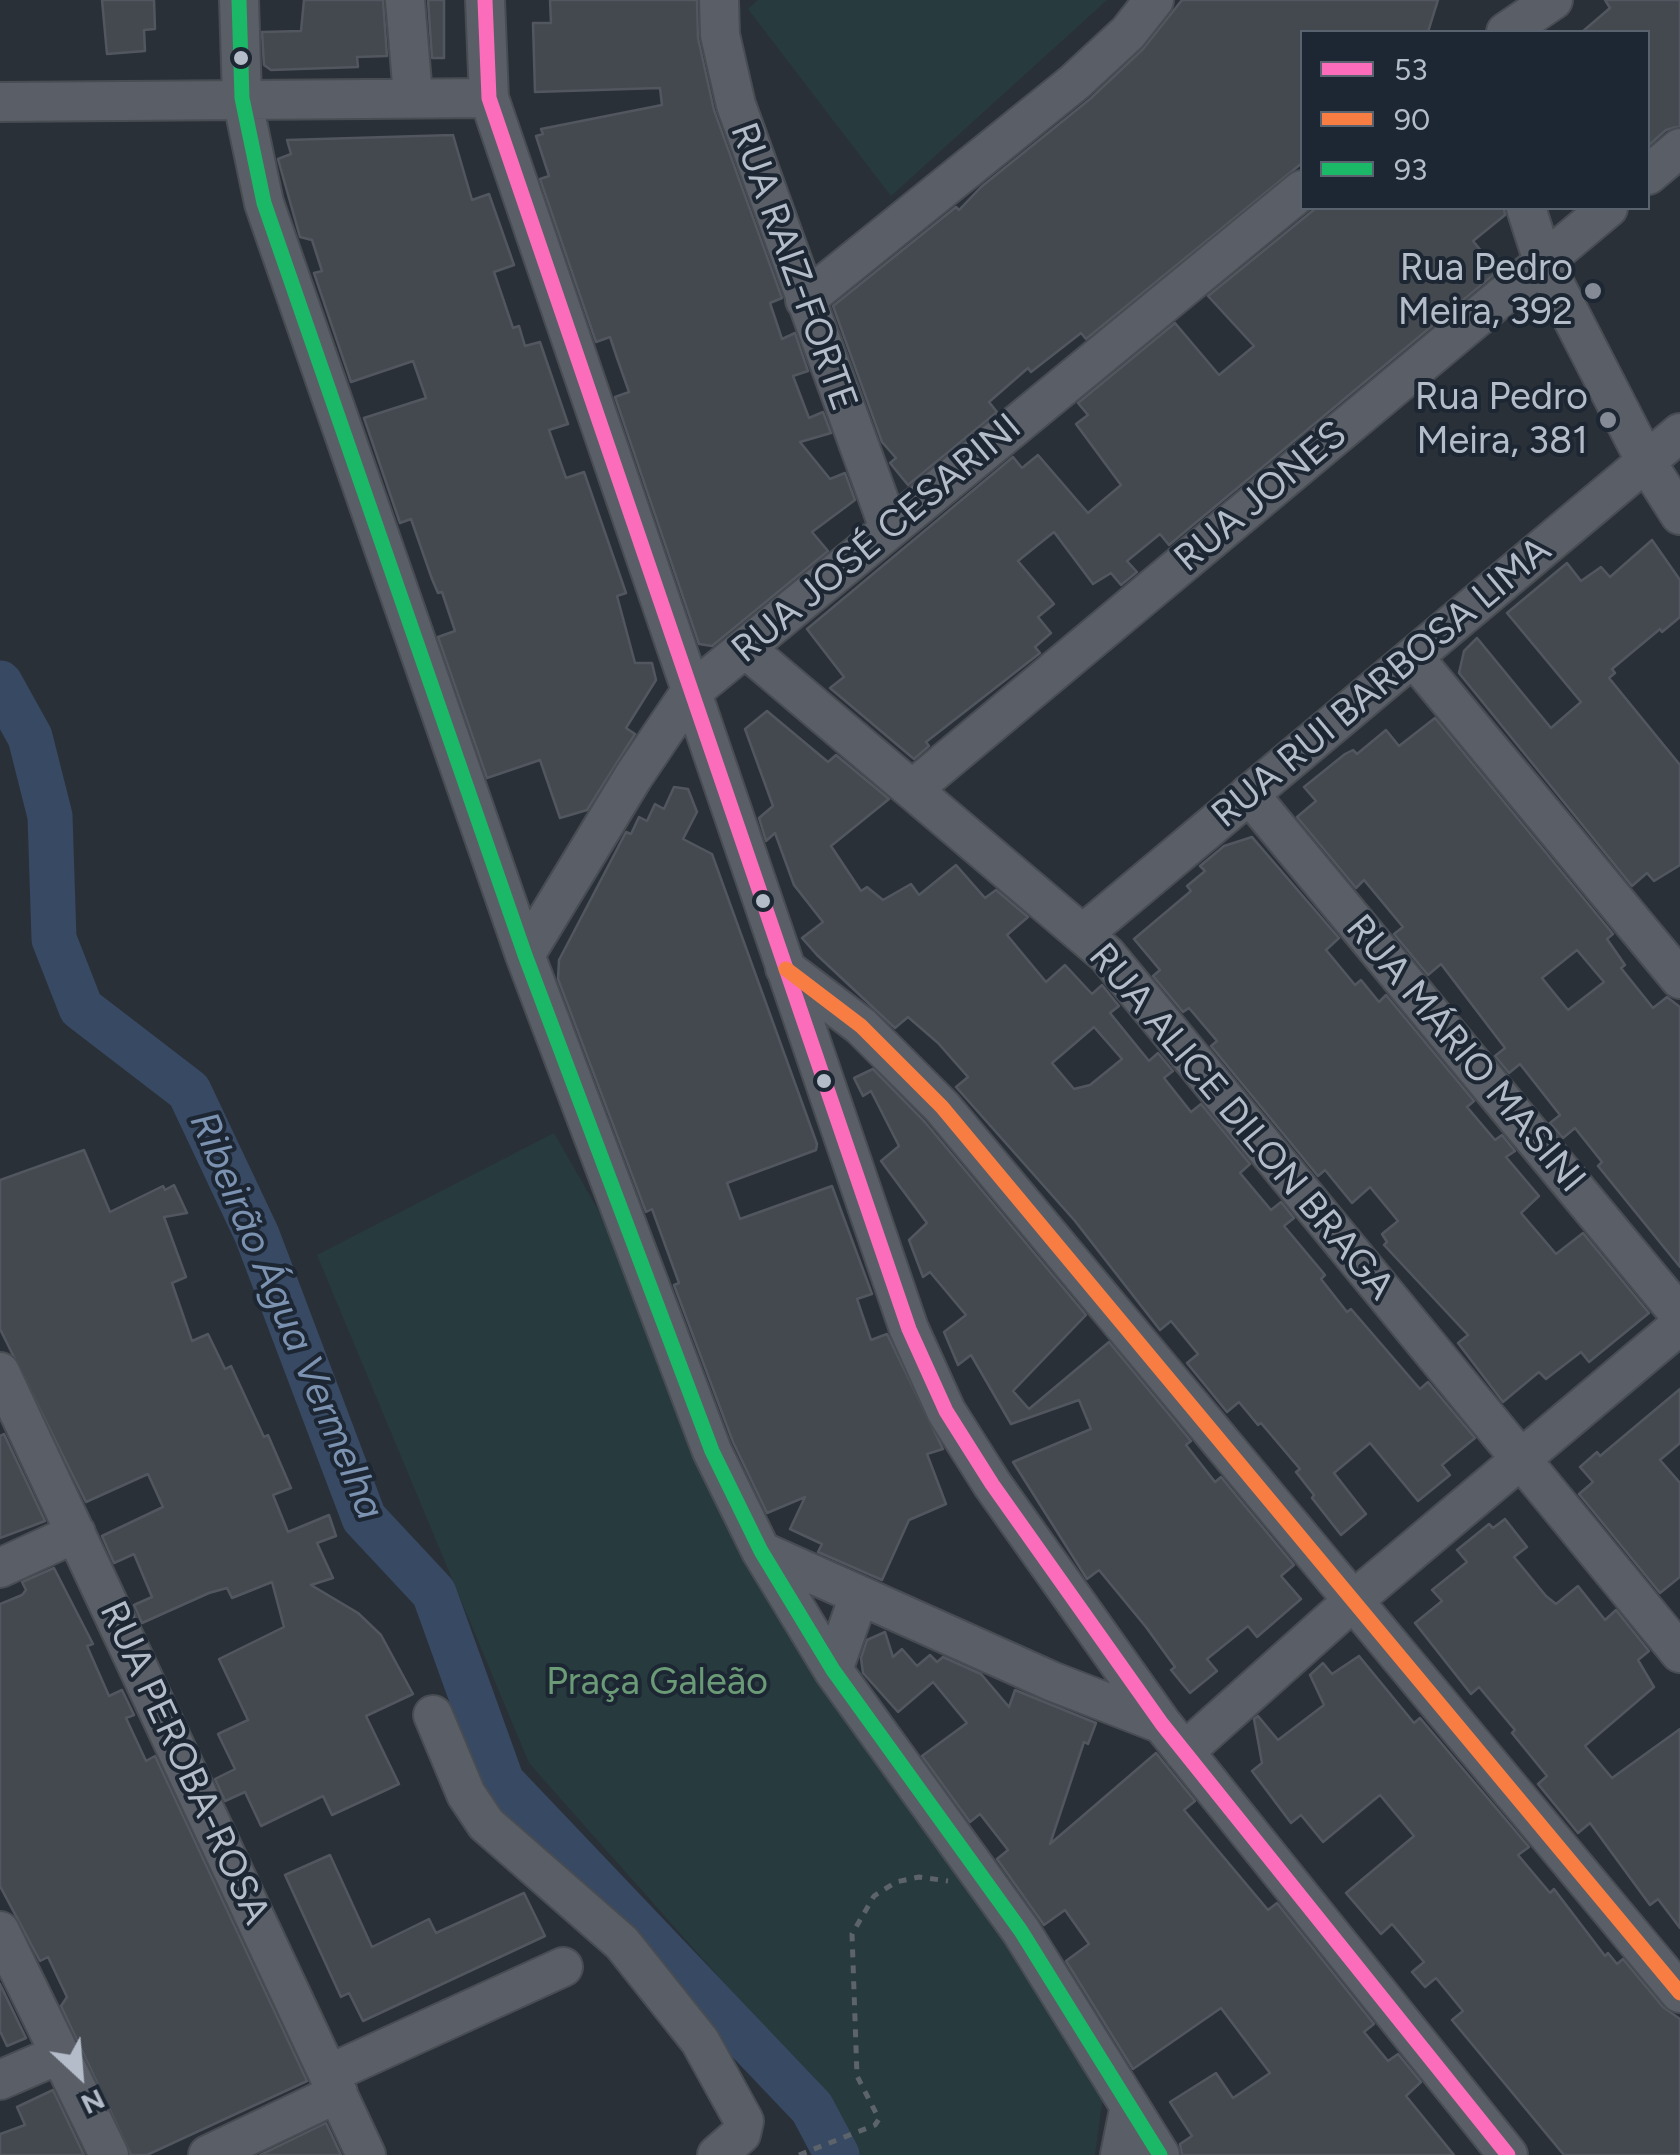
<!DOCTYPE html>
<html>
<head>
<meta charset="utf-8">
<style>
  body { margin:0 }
  #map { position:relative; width:1680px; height:2155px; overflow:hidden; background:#2a3038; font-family:Figtree,sans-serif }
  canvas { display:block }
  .legend { position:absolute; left:1300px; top:30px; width:350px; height:180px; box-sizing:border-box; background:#1d2633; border:2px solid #59626f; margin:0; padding:12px 18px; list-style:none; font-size:30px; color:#b4bcc9 }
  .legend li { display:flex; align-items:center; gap:20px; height:50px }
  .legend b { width:50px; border:2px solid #59626f }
  .north { position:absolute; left:30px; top:2025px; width:100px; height:100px; -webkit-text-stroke:8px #1d2633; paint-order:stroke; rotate:154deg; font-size:28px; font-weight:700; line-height:40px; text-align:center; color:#b4bcc9 }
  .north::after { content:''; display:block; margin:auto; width:35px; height:45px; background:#b4bcc9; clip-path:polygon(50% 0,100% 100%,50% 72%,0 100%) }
</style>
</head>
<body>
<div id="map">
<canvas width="1680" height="2155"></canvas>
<ul class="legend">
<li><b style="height:12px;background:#fb6dba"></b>53</li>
<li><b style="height:12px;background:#f77d43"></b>90</li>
<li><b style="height:12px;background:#1ab867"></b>93</li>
</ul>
<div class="north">N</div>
</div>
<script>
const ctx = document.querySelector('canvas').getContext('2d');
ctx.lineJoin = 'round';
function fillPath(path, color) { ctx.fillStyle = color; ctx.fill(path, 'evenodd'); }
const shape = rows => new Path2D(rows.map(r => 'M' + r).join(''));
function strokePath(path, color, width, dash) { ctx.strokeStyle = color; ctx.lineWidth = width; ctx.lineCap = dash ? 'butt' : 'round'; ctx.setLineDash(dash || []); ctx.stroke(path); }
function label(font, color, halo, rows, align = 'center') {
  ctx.font = font + ' Figtree,sans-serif'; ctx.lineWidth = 8; ctx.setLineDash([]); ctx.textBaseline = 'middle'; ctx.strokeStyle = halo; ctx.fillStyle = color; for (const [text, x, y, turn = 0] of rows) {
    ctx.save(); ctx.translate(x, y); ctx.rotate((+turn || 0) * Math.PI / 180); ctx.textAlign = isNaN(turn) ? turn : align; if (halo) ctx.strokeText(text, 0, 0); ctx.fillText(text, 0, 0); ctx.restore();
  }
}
fillPath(shape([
  [758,0,1107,0,891,196,748,9],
  [554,1133,636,1276,743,1543,1107,2066,1095,2155,857,2155,834,2107,529,1763,317,1255]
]), '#273a3e');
strokePath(shape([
  [0,683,30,737,50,816,54,939,81,1008,189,1091,257,1235,364,1518,434,1593,502,1782,812,2108,837,2155]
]), '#384963', 45);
const building = shape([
  [102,0,154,0,155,29,144,30,145,51,107,54,102,0],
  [304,0,383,0,387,56,357,57,358,67,271,70,264,65,262,32,301,31,304,0],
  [428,0,444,0,444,58,432,58,428,0],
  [550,0,697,0,698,38,714,110,782,298,770,303,782,339,795,333,808,371,793,376,809,418,823,412,831,433,800,442,830,479,845,473,855,500,812,532,828,551,712,646,699,644,615,397,629,392,617,358,610,337,596,342,540,179,549,176,536,136,543,134,541,129,662,105,660,88,535,92,533,23,551,23,550,0],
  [1182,0,1438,0,1428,32,1302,32,1302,163,1086,339,1081,333,1031,372,1028,368,989,402,997,412,908,485,890,463,896,458,882,442,833,306,956,207,959,210,981,187,1090,99,1143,49,1182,0],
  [1605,0,1680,0,1680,126,1666,130,1648,146,1648,32,1582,32,1610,8,1605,0],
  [453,135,472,200,489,194,501,228,514,265,494,272,513,328,519,326,525,346,540,342,568,424,549,430,566,478,584,472,626,593,617,596,635,663,652,663,656,680,626,728,635,734,587,810,560,818,540,760,487,778,438,637,455,631,442,592,438,593,432,579,411,519,400,523,364,418,426,398,413,361,351,382,314,273,322,271,312,240,300,237,278,159,291,154,287,140,453,135],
  [1316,208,1504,208,1505,215,1473,241,1498,271,1169,545,1160,534,1127,561,1137,572,1121,585,1111,573,1093,584,1054,532,1034,548,1018,561,1054,604,1038,617,1051,633,1035,647,1040,653,926,742,929,746,914,759,830,688,844,677,807,629,1013,457,1022,468,1038,455,1088,513,1121,485,1076,424,1088,415,1078,403,1175,323,1219,375,1254,346,1208,296,1316,208],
  [1652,540,1680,580,1680,617,1662,632,1660,629,1612,669,1615,673,1609,678,1680,765,1680,865,1654,881,1647,873,1632,886,1459,673,1464,651,1477,638,1551,728,1581,702,1507,613,1567,563,1581,581,1601,567,1610,577,1652,540],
  [767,711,828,762,836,755,889,799,831,846,861,891,867,887,883,900,911,884,919,895,956,865,985,898,996,890,1028,917,1007,935,1046,982,1065,965,1092,994,1102,985,1119,1006,1110,1013,1149,1061,1158,1053,1173,1071,1164,1078,1191,1112,1201,1104,1250,1164,1240,1173,1271,1210,1281,1202,1294,1218,1284,1226,1325,1275,1321,1279,1347,1312,1351,1309,1420,1389,1428,1382,1475,1438,1442,1465,1450,1475,1418,1501,1370,1443,1334,1473,1366,1514,1341,1535,1312,1498,1314,1495,1296,1472,1300,1469,1261,1423,1258,1425,1239,1402,1227,1412,1187,1363,1198,1354,1171,1321,1160,1330,1075,1221,956,1087,968,1077,938,1043,908,1017,895,1028,817,955,802,938,823,922,794,885,775,833,766,841,759,818,773,806,745,729,767,711],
  [1094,1027,1122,1059,1090,1085,1074,1089,1052,1063,1094,1027],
  [1435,718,1613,934,1607,939,1625,965,1621,968,1653,1008,1667,997,1680,1007,1680,1267,1598,1166,1602,1162,1575,1128,1563,1138,1550,1123,1560,1115,1520,1064,1509,1073,1495,1056,1505,1048,1441,964,1428,975,1394,934,1403,927,1364,880,1356,888,1297,817,1316,801,1304,787,1345,754,1353,750,1357,754,1386,730,1399,746,1435,718],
  [1577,950,1604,982,1568,1010,1542,978,1577,950],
  [674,787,688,789,697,812,683,839,712,854,817,1144,816,1150,727,1183,740,1219,832,1186,872,1294,857,1299,871,1340,887,1334,943,1449,927,1454,946,1504,909,1520,882,1580,818,1552,822,1544,790,1529,805,1497,767,1513,733,1442,674,1285,679,1283,652,1209,646,1212,558,979,559,960,626,832,631,834,639,817,647,821,655,804,664,809,674,787],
  [1252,837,1339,938,1326,950,1355,985,1361,980,1379,1002,1386,995,1474,1101,1467,1107,1495,1140,1502,1135,1515,1151,1506,1157,1539,1196,1521,1213,1556,1254,1583,1233,1649,1313,1589,1362,1581,1352,1546,1379,1539,1372,1503,1402,1458,1343,1468,1335,1384,1245,1387,1242,1382,1234,1398,1221,1370,1187,1352,1203,1325,1170,1318,1176,1211,1046,1217,1041,1189,1008,1183,1012,1153,976,1160,970,1134,939,1191,891,1187,886,1205,871,1200,866,1224,846,1252,837],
  [873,1069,925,1122,1086,1315,1013,1391,1029,1409,1109,1342,1191,1441,1186,1445,1215,1482,1221,1477,1294,1565,1281,1576,1301,1599,1257,1637,1248,1626,1207,1659,1217,1671,1190,1693,1171,1670,1175,1667,1146,1627,1099,1570,1087,1579,1013,1462,1091,1429,1079,1400,1011,1424,971,1355,958,1365,944,1332,966,1315,930,1272,923,1277,909,1240,927,1223,881,1161,899,1146,871,1091,863,1096,854,1078,873,1069],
  [84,1150,110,1212,163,1186,165,1190,174,1185,187,1213,164,1217,186,1277,172,1283,192,1341,208,1334,225,1369,231,1366,264,1437,268,1435,291,1488,273,1495,288,1532,329,1515,336,1536,317,1543,333,1578,311,1585,358,1613,381,1635,413,1694,366,1716,399,1784,332,1815,323,1796,261,1826,245,1792,225,1801,215,1779,235,1769,218,1734,248,1720,219,1659,284,1627,272,1582,232,1598,227,1588,209,1593,142,1623,134,1605,152,1597,134,1554,114,1563,102,1536,163,1507,148,1474,86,1502,0,1329,0,1180,84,1150],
  [1680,1389,1680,1443,1660,1460,1680,1483,1680,1577,1660,1593,1579,1494,1593,1482,1580,1467,1597,1452,1600,1456,1680,1389],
  [4,1434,45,1521,0,1538,0,1436,4,1434],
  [1505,1519,1527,1547,1514,1557,1546,1596,1556,1604,1578,1586,1605,1620,1616,1610,1649,1651,1638,1660,1654,1687,1585,1746,1612,1778,1680,1729,1680,1928,1658,1899,1650,1905,1590,1823,1578,1833,1538,1784,1547,1776,1512,1733,1515,1730,1479,1687,1471,1694,1415,1623,1442,1601,1432,1590,1467,1562,1457,1550,1489,1524,1493,1528,1505,1519],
  [54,1568,93,1644,87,1646,109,1696,122,1690,134,1715,126,1718,146,1761,155,1756,307,2081,147,2155,131,2155,61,2006,67,1997,48,1957,40,1961,0,1886,0,1604,22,1595,26,1590,22,1582,54,1568],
  [885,1632,893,1657,902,1649,917,1666,930,1655,937,1662,943,1657,981,1674,1009,1707,1015,1690,1096,1723,1088,1744,1084,1742,1050,1844,1156,1753,1195,1801,1184,1810,1268,1910,1277,1903,1374,2024,1364,2032,1388,2061,1398,2054,1421,2082,1406,2096,1454,2155,1182,2155,1180,2144,1192,2136,1170,2102,1216,2073,1233,2098,1270,2073,1221,2008,1133,2069,1066,1961,1089,1944,1065,1910,1044,1925,997,1859,1008,1850,980,1814,970,1822,922,1756,967,1723,933,1682,898,1712,863,1673,861,1658,867,1640,885,1632],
  [1359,1656,1414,1723,1420,1718,1529,1847,1518,1855,1550,1893,1554,1889,1605,1956,1608,1953,1617,1964,1623,1959,1663,2007,1680,2019,1680,2155,1564,2155,1452,2020,1463,2011,1436,1978,1425,1987,1412,1972,1424,1962,1392,1924,1381,1934,1346,1893,1414,1836,1380,1795,1323,1842,1301,1815,1291,1823,1252,1771,1262,1763,1254,1719,1258,1716,1278,1740,1324,1705,1310,1675,1323,1663,1332,1674,1359,1656],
  [330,1855,372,1947,429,1919,436,1933,524,1893,545,1936,363,2021,349,1993,341,1997,285,1875,330,1855],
  [0,1984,26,2038,7,2046,0,2031,0,1984],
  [53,2090,84,2155,0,2155,0,2134,25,2125,17,2107,53,2090],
  [326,2123,341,2155,260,2155,326,2123]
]);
fillPath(building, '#444950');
strokePath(building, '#52575f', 2.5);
const minor = shape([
  [239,0,242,98,264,203,525,955,712,1451,761,1551,833,1670,1021,1931,1160,2155],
  [405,0,413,96],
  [485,0,489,98,909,1329,946,1411,992,1484,1162,1724,1508,2155],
  [719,0,720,35,736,105,889,528],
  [1506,32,1553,0],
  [0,102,489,98],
  [1648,175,1680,148],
  [1526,208,1543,261,1645,460,1680,515],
  [805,300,1075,82,1128,33,1154,0],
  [745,648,1107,955,1680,1653],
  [1415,659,1680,979],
  [914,788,1608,208],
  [1249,794,1680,1315],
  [1084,933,1680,433],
  [525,955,633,777,689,694,1302,190],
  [785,968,861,1026,942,1107,1680,1993],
  [0,1372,366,2155],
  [761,1551,1051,1681,1162,1724],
  [0,1568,76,1533],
  [833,1670,859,1596],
  [433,1715,466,1794,486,1824,622,1943,700,2041,744,2121,741,2134,717,2155],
  [1184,1752,1355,1599,1680,1325],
  [0,1931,109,2155],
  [329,2074,563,1967],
  [0,2080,60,2054],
  [208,2155,338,2093],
  [1120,2155,1129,2110]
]);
strokePath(minor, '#484c53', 42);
strokePath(shape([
  [799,2155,875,2125,879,2119,857,2076,852,1934,874,1896,896,1882,919,1877,948,1881]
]), '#5d636a', 5, [8, 8]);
strokePath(minor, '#5a5e66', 38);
strokePath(shape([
  [485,0,489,98,909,1329,946,1411,992,1484,1162,1724,1508,2155]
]), '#fb6dba', 15);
strokePath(shape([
  [786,969,861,1026,942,1107,1680,1993]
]), '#f77d43', 15);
strokePath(shape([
  [239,0,242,98,264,203,525,955,712,1451,761,1551,833,1670,1021,1931,1160,2155]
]), '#1ab867', 15);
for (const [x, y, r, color] of [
  [241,58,9,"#b4bcc9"],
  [1593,291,10,"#848b96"],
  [1608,420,10,"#848b96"],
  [763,901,9,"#b4bcc9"],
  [824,1081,9,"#b4bcc9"]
]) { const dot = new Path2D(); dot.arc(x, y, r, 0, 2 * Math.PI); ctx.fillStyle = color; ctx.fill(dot); strokePath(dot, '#1d2633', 4); }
label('38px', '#b4bcc9', '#1d2633', [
  ["RUA RAIZ-FORTE",793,267,70],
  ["RUA JONES",1261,497,-40],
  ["RUA JOSÉ CESARINI",877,539,-40],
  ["RUA RUI BARBOSA LIMA",1382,683,-40],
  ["RUA MÁRIO MASINI",1465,1054,50],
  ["RUA ALICE DILON BRAGA",1241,1122,50],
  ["RUA PEROBA-ROSA",184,1763,65]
]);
label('38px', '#b4bcc9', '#1d2633', [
  ["Rua Pedro",1573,269],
  ["Meira, 392",1573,313],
  ["Rua Pedro",1588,398],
  ["Meira, 381",1588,442]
], 'right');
label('38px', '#6b9a76', '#1d2633', [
  ["Praça Galeão",657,1683]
]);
label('italic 40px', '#7c92b1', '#1d2633', [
  ["Ribeirão Água Vermelha",286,1316,67]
]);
</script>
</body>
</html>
